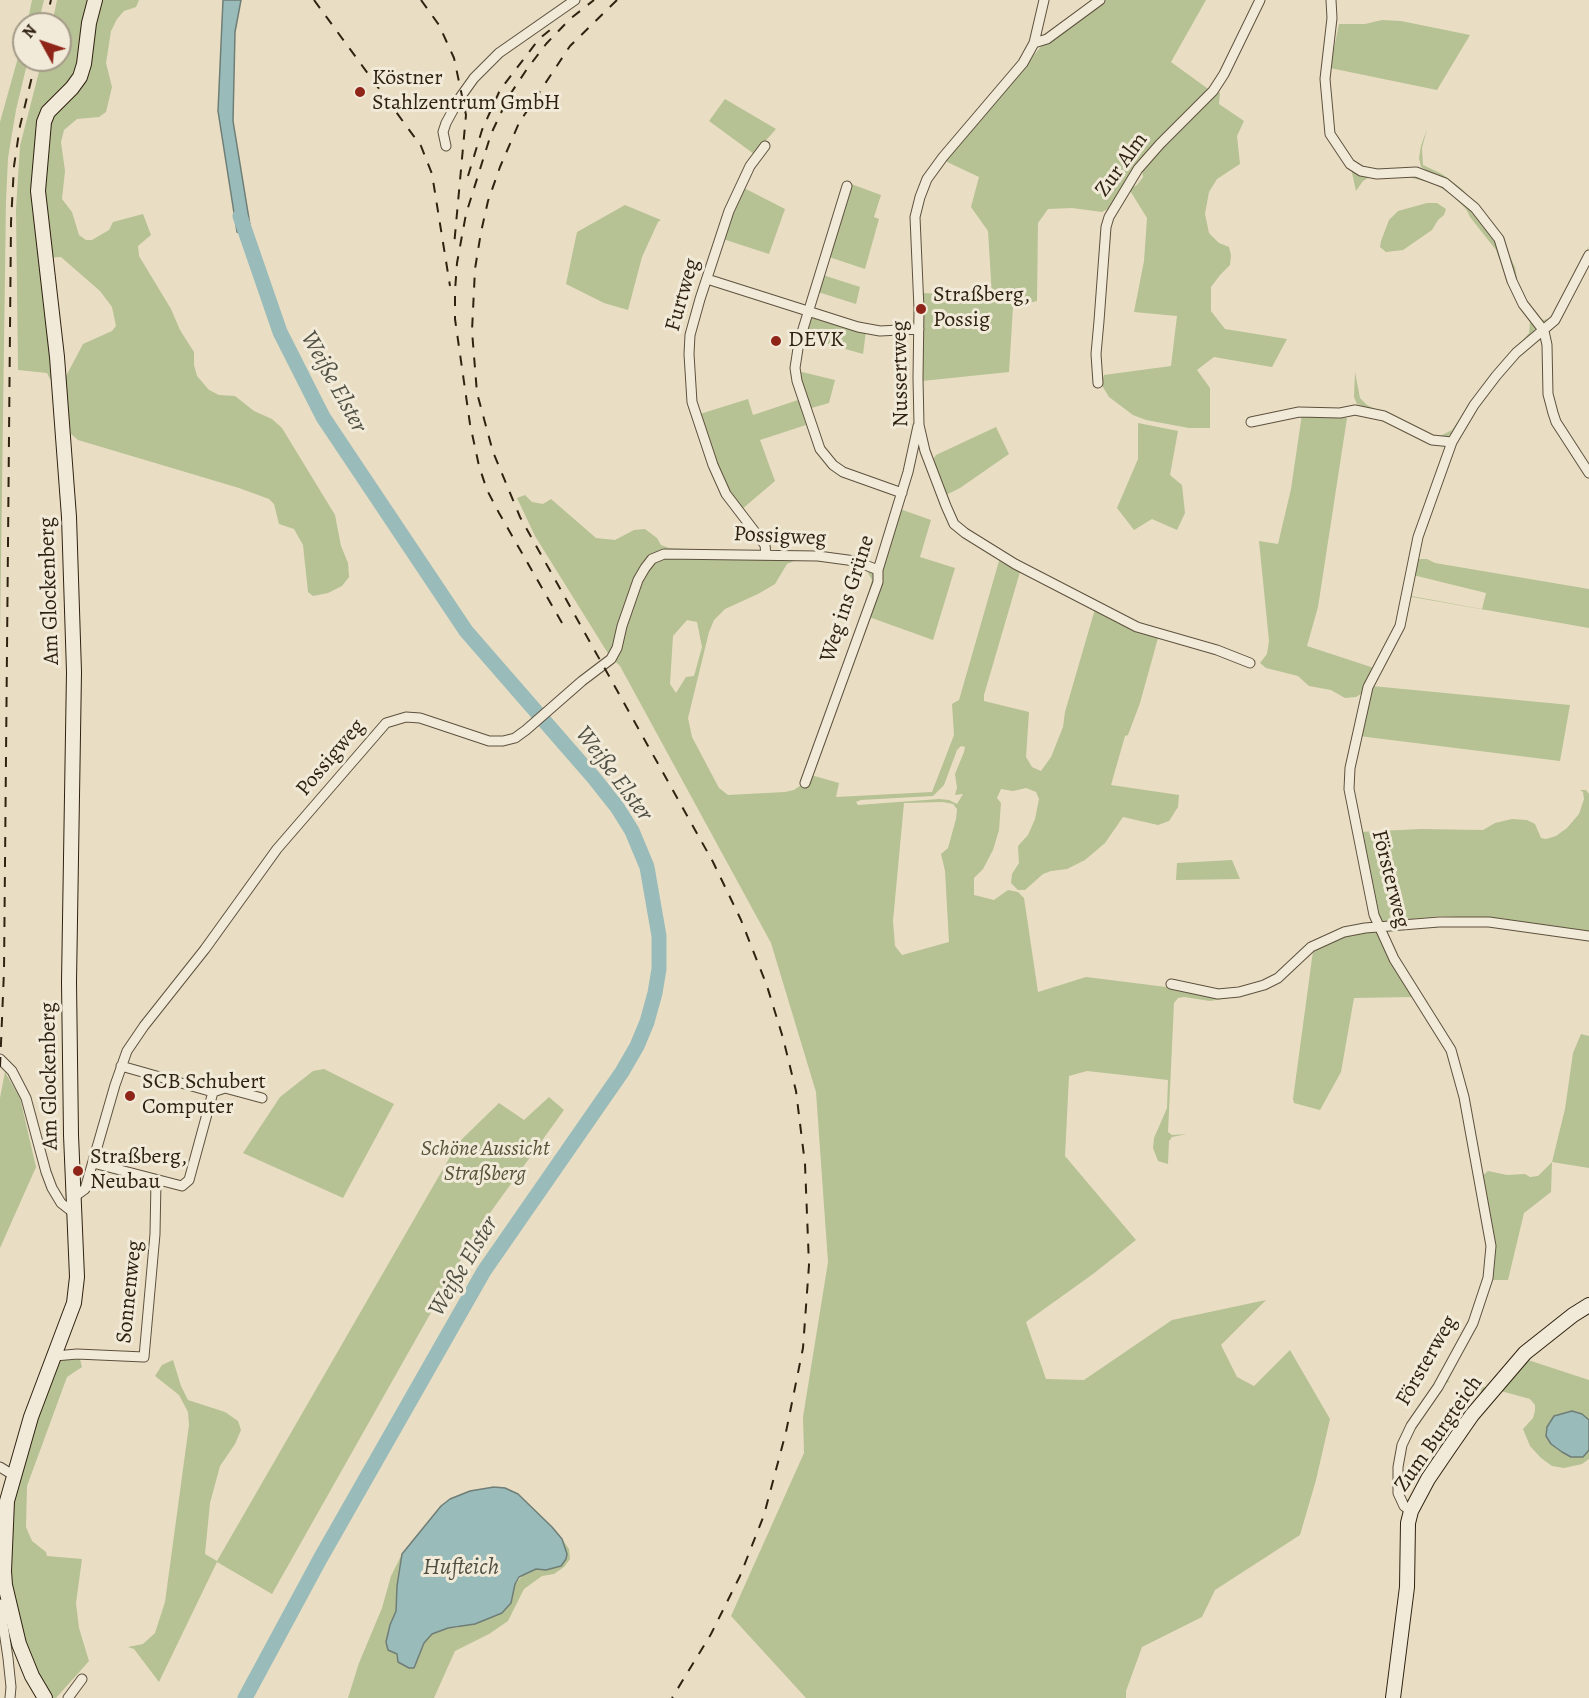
<!DOCTYPE html>
<html>
<head>
<meta charset="utf-8">
<style>
  body { margin:0 }
  #map { position:relative; width:1589px; height:1698px; overflow:hidden; background:#e9dec3; font-family:Alegreya,serif }
  canvas { display:block }
  .north { position:absolute; left:12px; top:12px; width:60px; height:60px; box-sizing:border-box; background:#f1ead8; border:2px solid #a49a88; border-radius:50%; rotate:310deg; font-size:16px; font-weight:700; line-height:24px; text-align:center; color:#302211 }
  .north::after { content:''; display:block; margin:auto; width:21px; height:27px; background:#8f2418; clip-path:polygon(50% 0,100% 100%,50% 72%,0 100%) }
</style>
</head>
<body>
<div id="map">
<canvas width="1589" height="1698"></canvas>
<div class="north">N</div>
</div>
<script>
const ctx = document.querySelector('canvas').getContext('2d');
ctx.lineJoin = 'round';
function fillPath(path, color) { ctx.fillStyle = color; ctx.fill(path, 'evenodd'); }
const shape = rows => new Path2D(rows.map(r => 'M' + r).join(''));
function strokePath(path, color, width, dash) { ctx.strokeStyle = color; ctx.lineWidth = width; ctx.lineCap = dash ? 'butt' : 'round'; ctx.setLineDash(dash || []); ctx.stroke(path); }
function label(font, color, halo, rows, align = 'center') {
  ctx.font = font + ' Alegreya,serif'; ctx.lineWidth = 6; ctx.setLineDash([]); ctx.textBaseline = 'middle'; ctx.strokeStyle = halo; ctx.fillStyle = color; for (const [text, x, y, turn = 0] of rows) {
    ctx.save(); ctx.translate(x, y); ctx.rotate((+turn || 0) * Math.PI / 180); ctx.textAlign = isNaN(turn) ? turn : align; if (halo) ctx.strokeText(text, 0, 0); ctx.fillText(text, 0, 0); ctx.restore();
  }
}
fillPath(shape([
  [32,0,44,0,38,24,27,24],
  [57,0,90,0,84,20,78,65,75,75,59,93,63,102,77,88,87,70,100,0,139,0,136,7,124,11,117,19,111,31,106,63,112,87,106,112,99,117,77,119,64,130,61,142,65,171,62,199,72,212,79,235,86,240,92,240,109,230,113,222,143,214,151,235,138,246,139,256,171,309,180,330,194,352,194,365,197,376,209,390,219,395,235,396,254,411,272,419,282,428,335,515,341,546,348,563,349,577,342,586,328,593,313,596,308,592,303,545,294,529,279,524,274,504,269,499,239,488,78,440,71,434,65,378,83,344,112,331,116,326,112,307,100,291,61,257,42,258,54,380,50,379,47,373,18,370,16,209,20,146,42,60,60,60,60,24,52,24],
  [1103,0,1206,0,1171,62,1211,91,1220,93,1219,104,1244,121,1237,136,1240,164,1217,179,1209,192,1205,214,1209,233,1219,243,1229,247,1231,255,1230,265,1220,275,1211,287,1211,311,1225,329,1287,339,1272,367,1214,357,1197,370,1210,388,1210,428,1189,428,1146,420,1133,415,1109,397,1101,384,1104,375,1171,366,1177,316,1134,312,1144,261,1147,218,1129,189,1137,185,1143,177,1142,170,1110,208,1102,212,1072,208,1048,209,1038,223,1037,301,1013,307,1009,372,922,381,922,293,992,296,988,231,971,207,979,177,945,161,1044,43],
  [1382,20,1401,21,1470,35,1437,90,1330,68,1339,24,1365,24],
  [24,36,24,60,28,60,16,110,8,158,6,201,0,632,0,122],
  [725,99,776,129,754,154,709,121],
  [1427,129,1422,148,1423,165,1442,174,1462,189,1493,223,1515,267,1518,284,1524,298,1538,318,1544,320,1550,318,1557,308,1589,246,1586,256,1557,312,1548,323,1544,324,1537,321,1522,298,1510,267,1504,246,1492,225,1480,209,1456,187,1421,167,1419,158,1421,146],
  [1351,168,1357,173,1366,175,1416,174,1433,179,1454,192,1474,209,1494,237,1512,288,1535,326,1534,334,1497,369,1454,432,1444,439,1421,434,1392,418,1357,404,1354,397,1355,372,1360,398,1367,405,1395,418,1422,434,1438,437,1452,430,1487,380,1529,333,1530,322,1514,297,1496,250,1470,217,1466,209,1453,196,1435,184,1401,175,1371,176,1363,181,1356,191],
  [851,184,881,195,874,217,879,219,865,269,829,257],
  [742,187,785,209,769,254,723,239],
  [1427,203,1437,203,1446,209,1444,215,1438,220,1432,230,1403,250,1386,252,1380,247,1381,241,1389,220,1398,211],
  [625,205,661,220,658,222,642,257,628,310,604,303,566,284,577,232],
  [823,275,860,287,856,304,818,292],
  [815,317,866,331,863,354,803,337,809,320],
  [798,371,835,380,829,403,808,409],
  [748,399,753,415,798,400,806,425,760,440,775,481,741,510,726,490,700,414],
  [1302,414,1347,418,1318,607,1307,646,1374,668,1364,692,1356,697,1345,698,1331,690,1309,686,1298,676,1266,668,1260,663,1267,654,1269,641,1259,541,1278,544,1291,489],
  [1138,423,1178,431,1170,475,1182,485,1185,513,1177,530,1152,519,1134,530,1117,508,1138,459],
  [996,427,1009,454,960,488,946,495,931,463,936,455],
  [525,495,532,502,543,504,551,499,596,538,615,540,634,530,645,529,657,538,661,545,669,548,690,549,702,555,843,561,874,572,876,576,811,775,839,783,836,797,932,792,954,735,952,704,959,700,999,561,1020,572,984,695,984,701,1029,712,1026,757,1032,767,1041,771,1051,757,1063,727,1065,712,1095,609,1137,632,1158,638,1140,703,1128,735,1125,736,1111,785,1179,795,1178,807,1169,821,1158,825,1123,817,1105,843,1085,860,1067,869,1051,871,1043,874,1025,890,1018,890,1011,883,1012,874,1019,863,1018,846,1028,835,1035,819,1039,799,1036,792,1026,788,1013,791,1001,789,997,798,1001,803,999,830,993,850,983,869,974,878,974,895,994,900,1008,890,1018,892,1024,898,1038,992,1086,977,1174,988,1228,996,1229,998,1210,1001,1184,997,1178,998,1174,1003,1168,1132,1172,1135,1187,1134,1172,1137,1169,1141,1168,1164,1158,1161,1153,1148,1154,1138,1167,1108,1168,1080,1087,1071,1069,1076,1065,1156,1136,1240,1093,1274,1026,1322,1046,1379,1084,1380,1172,1320,1266,1300,1221,1345,1237,1377,1254,1386,1290,1350,1330,1419,1316,1480,1300,1535,1215,1590,1202,1617,1142,1647,1126,1691,1126,1698,806,1698,731,1616,804,1453,803,1417,828,1262,816,1092,771,943,620,666,609,655,535,536,517,498],
  [805,560,848,564,867,571,872,580,863,611,801,785,794,790,785,792,728,795,719,788,692,737,688,718,709,632,714,620,725,609,758,594,775,584,787,564,794,561],
  [687,620,697,622,702,647,694,676,686,677,676,693,670,684,673,636],
  [961,746,965,747,964,752,955,774,957,788,955,795,963,794,957,804,949,800,939,799,858,805,856,802,861,800,933,796,944,785,957,750],
  [943,802,953,804,957,809,956,819,948,848,941,854,945,871,949,942,902,955,895,946,893,921,904,803],
  [900,509,931,520,920,557,955,568,933,640,869,617],
  [1416,559,1427,559,1435,563,1589,589,1589,628,1412,597,1409,600,1409,596,1411,596,1482,609,1486,593,1413,575],
  [1372,686,1570,705,1560,761,1359,736],
  [1580,790,1586,790,1589,794,1589,933,1496,919,1440,916,1381,922,1374,903,1359,832,1421,829,1483,830,1495,823,1512,819,1527,820,1535,824,1541,838,1546,839,1556,836,1567,828,1579,814,1584,799,1583,792],
  [1232,860,1240,879,1176,880,1177,863],
  [1375,931,1379,935,1413,997,1354,998,1341,1072,1320,1110,1294,1103,1293,1099,1313,951,1344,935],
  [1581,1034,1589,1036,1589,1168,1552,1162,1551,1192,1524,1213,1508,1280,1492,1280,1474,1324,1445,1380,1450,1381,1441,1386,1406,1442,1402,1456,1400,1471,1401,1488,1405,1499,1410,1500,1442,1446,1480,1396,1481,1390,1475,1386,1489,1388,1439,1456,1412,1501,1406,1504,1403,1500,1399,1482,1399,1468,1403,1445,1444,1378,1473,1324,1490,1280,1492,1245,1481,1181,1482,1176,1488,1171,1507,1175,1525,1174,1530,1177,1538,1176,1552,1162,1565,1109,1573,1053],
  [324,1069,394,1104,343,1198,243,1153,280,1097,313,1071],
  [5,1072,20,1098,36,1167,0,1248,0,1098],
  [549,1097,564,1110,477,1231,272,1594,217,1562,159,1682,134,1649,128,1647,143,1644,155,1633,165,1602,189,1425,188,1412,179,1395,155,1376,162,1365,173,1360,181,1386,188,1400,225,1412,238,1421,241,1430,235,1444,220,1466,210,1503,205,1554,217,1561,458,1143,499,1103,524,1120],
  [80,1359,82,1367,67,1377,27,1486,26,1527,32,1541,46,1552,47,1556,82,1559,76,1603,79,1628,89,1661,56,1698,50,1698,23,1645,9,1585,10,1501,57,1360],
  [1525,1359,1589,1380,1589,1420,1582,1414,1582,1457,1589,1450,1589,1459,1582,1464,1564,1468,1552,1466,1541,1458,1530,1446,1523,1429,1533,1418,1535,1411,1535,1405,1530,1399,1501,1391],
  [562,1539,569,1549,570,1559,564,1567,554,1574,542,1576,524,1589,508,1621,489,1634,455,1651,434,1698,348,1698,359,1663,382,1608,391,1576,402,1554,397,1586,396,1611,390,1625,397,1654,414,1668,424,1643,432,1634,448,1628,457,1628,515,1584,526,1572,536,1569,546,1569,567,1554]
]), '#b6c194');
const water = shape([
  [223,0,241,0,235,32,233,121,250,225,247,236,237,232,218,111,223,0],
  [1572,1411,1582,1414,1589,1420,1589,1450,1583,1457,1571,1457,1562,1452,1551,1444,1546,1436,1547,1427,1554,1416,1572,1411],
  [494,1487,505,1488,518,1494,552,1527,562,1539,567,1554,566,1559,561,1566,546,1570,536,1569,519,1577,515,1584,511,1603,502,1613,475,1624,448,1628,432,1634,424,1643,414,1668,409,1668,398,1662,397,1654,388,1650,386,1642,390,1625,396,1611,397,1586,402,1554,441,1506,450,1499,470,1491,494,1487]
]);
fillPath(water, '#99bbba');
strokePath(water, '#6f7e76', 1.5);
strokePath(shape([
  [240,216,280,332,323,417,466,631,594,778,617,807,632,831,647,867,659,936,659,969,655,993,647,1022,637,1046,622,1072,484,1271,320,1559,245,1698]
]), '#99bbba', 15);
const street = shape([
  [1044,0,1034,43,1023,63,943,157,927,179,920,197,915,217,919,309,918,378,919,425,925,451,946,506,954,524,965,533,1015,564,1137,627,1217,650,1250,663],
  [1331,0,1332,18,1325,79,1330,134,1350,164,1361,171,1377,174,1416,172,1445,183,1475,208,1499,239,1512,281,1523,304,1544,331],
  [1034,43,1047,39,1100,0],
  [446,146,443,132,446,123,459,99,474,78,499,53,575,0],
  [765,146,750,166,729,211,700,299,690,335,689,354,692,402,713,465,726,494,765,545,766,555],
  [847,186,799,342,795,368,797,381,820,449,833,465,843,472,902,493],
  [707,279,858,327,880,331,919,329],
  [1544,331,1547,345,1548,394,1553,413,1556,422,1589,473],
  [1098,383,1096,354,1099,321,1106,227,1109,217,1138,169,1160,144,1213,91,1224,74,1260,0],
  [1251,422,1299,412,1340,413,1355,410,1384,416,1432,440,1452,442],
  [805,783,878,582,878,570,908,472,918,426],
  [1171,984,1218,994,1239,992,1264,985,1278,978,1311,947,1344,932,1365,928,1439,922,1489,922,1589,936],
  [0,1059,12,1071,26,1098,46,1172,52,1188,61,1203,75,1214],
  [213,1092,225,1088,262,1098],
  [93,1163,182,1186,189,1180,213,1092,121,1066],
  [74,1197,85,1189,115,1085,127,1051,144,1026,205,949,277,849,386,723,406,717,420,718,489,741,503,741,515,738,526,730,582,681,611,659,617,648,622,626,638,580,645,568,652,559,664,554,818,556,855,561,878,570],
  [55,1356,77,1354,144,1357,155,1234,156,1180],
  [0,1467,13,1475],
  [1411,1511,1404,1506,1398,1493,1398,1467,1402,1445,1411,1426,1438,1387,1473,1323,1488,1278,1491,1246,1464,1097,1451,1050,1394,959,1374,915,1349,789,1350,768,1368,687,1400,626,1418,537,1452,442,1474,405,1496,376,1516,353,1555,320,1589,255],
  [0,1604,8,1658,11,1687,10,1698],
  [68,1698,82,1679]
]);
const secondary = shape([
  [45,1698,32,1676,19,1644,5,1585,4,1571,7,1501,31,1417,74,1303,77,1277,71,1135,69,982,74,672,69,517,57,357,38,191,44,122,48,112,72,88,80,77,84,64,89,23,95,0],
  [1393,1698,1407,1587,1408,1523,1411,1511,1428,1479,1447,1451,1472,1415,1525,1353,1573,1315,1589,1305]
]);
strokePath(street, '#5e513e', 11);
strokePath(secondary, '#302211', 16);
strokePath(street, '#f1ead8', 9);
strokePath(secondary, '#f1ead8', 14);
strokePath(shape([
  [314,0,421,146,432,174,450,286],
  [421,0,439,25,454,58,466,115,454,246],
  [617,0,570,46,519,123,500,167,488,201,481,232,475,269,472,331,477,393,493,452,520,517,713,862,741,920,767,986,783,1038,796,1091,805,1164,809,1265,803,1348,786,1432,764,1515,740,1576,711,1634,672,1698],
  [45,24,51,0],
  [468,176,482,130,500,90,539,39,550,30],
  [562,623,499,513,487,490,479,466,470,424,455,319,455,291,457,263,466,214,491,134,509,96,527,69,546,44,570,19,594,0],
  [0,1067,4,971,11,222,14,166,20,126,36,60]
]), '#302211', 2, [10, 10]);
for (const [x, y, r, color] of [
  [360,92,6,"#8f2418"],
  [921,309,6,"#8f2418"],
  [776,341,6,"#8f2418"],
  [130,1096,6,"#8f2418"],
  [78,1171,6,"#8f2418"]
]) { const dot = new Path2D(); dot.arc(x, y, r, 0, 2 * Math.PI); ctx.fillStyle = color; ctx.fill(dot); strokePath(dot, '#f1ead8', 2); }
label('22px', '#302211', '#f1ead8', [
  ["Köstner",372,79],
  ["Stahlzentrum GmbH",372,104],
  ["Straßberg,",933,296],
  ["Possig",933,321],
  ["DEVK",788,341],
  ["SCB Schubert",142,1083],
  ["Computer",142,1108],
  ["Straßberg,",90,1158],
  ["Neubau",90,1183]
], 'left');
label('22px', '#302211', '#f1ead8', [
  ["Zur Alm",1122,165,-54],
  ["Furtweg",683,295,-74],
  ["Nussertweg",901,374,-91],
  ["Possigweg",780,537,3],
  ["Am Glockenberg",50,591,-92],
  ["Weg ins Grüne",848,599,-72],
  ["Possigweg",331,758,-50],
  ["Försterweg",1390,879,76],
  ["Am Glockenberg",50,1076,-91],
  ["Sonnenweg",130,1292,-84],
  ["Försterweg",1427,1361,-60],
  ["Zum Burgteich",1439,1434,-55]
]);
label('italic 22px', '#585238', '#f1ead8', [
  ["Schöne Aussicht",485,1150],
  ["Straßberg",485,1175]
]);
label('italic 24px', '#505044', '#f1ead8', [
  ["Weiße Elster",333,382,61],
  ["Weiße Elster",613,774,53],
  ["Weiße Elster",464,1267,-59],
  ["Hufteich",461,1568]
]);
</script>
</body>
</html>
